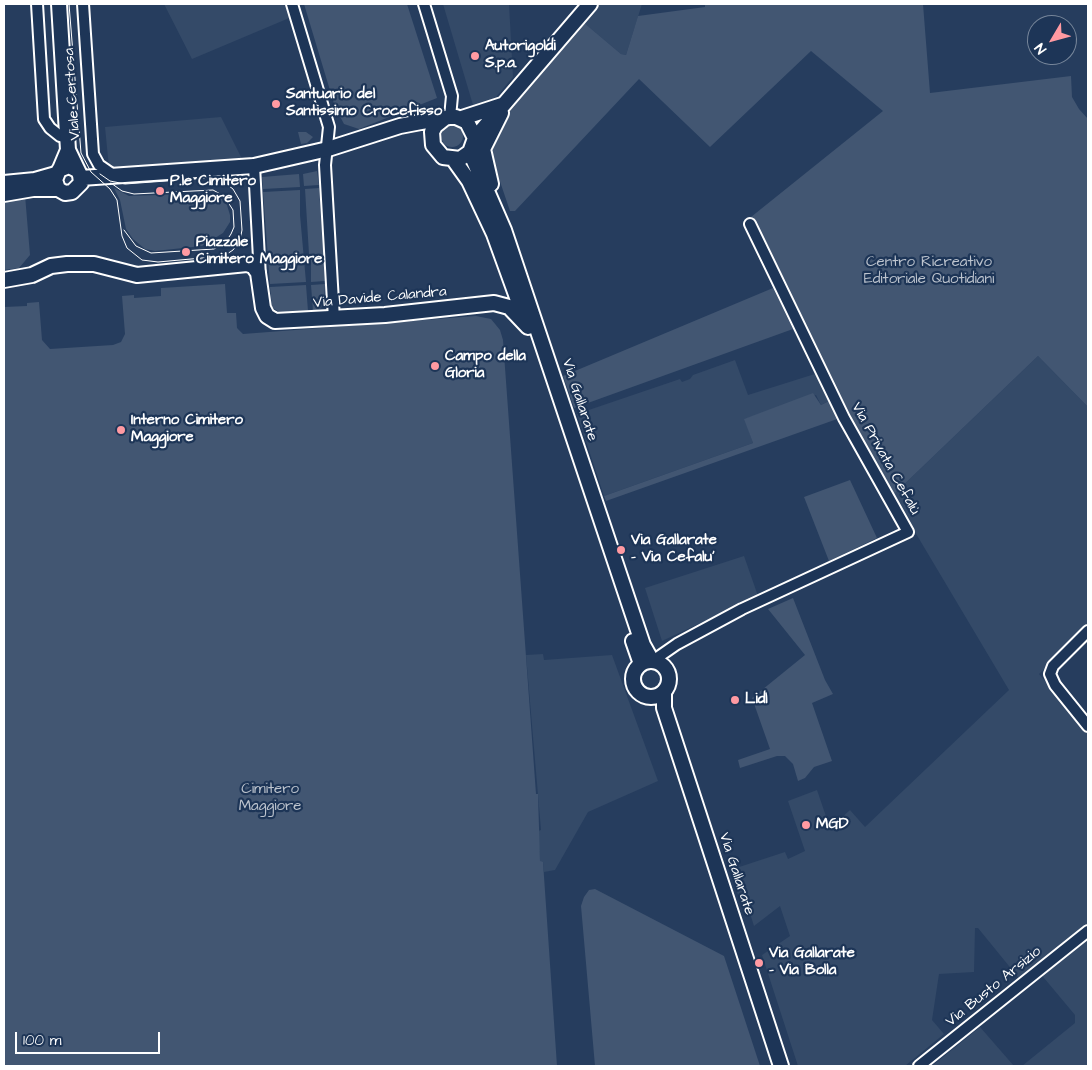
<!DOCTYPE html>
<html>
<head>
<meta charset="utf-8">
<style>
  body { margin:0 }
  #map { position:relative; width:1092px; height:1070px; overflow:hidden; background:#263d5e; font-family:"Architects Daughter",sans-serif }
  canvas { display:block }
  .frame { position:absolute; inset:0; border:5px solid #fff; pointer-events:none }
  .north { position:absolute; left:1027px; top:15px; width:50px; height:50px; box-sizing:border-box; background:#1d3557; border:1px solid #77869a; border-radius:50%; rotate:233deg; font-size:14px; font-weight:700; line-height:20px; text-align:center; color:#fff }
  .north::after { content:''; display:block; margin:auto; width:18px; height:22px; background:#ff9aa2; clip-path:polygon(50% 0,100% 100%,50% 72%,0 100%) }
  .scale { position:absolute; left:15px; top:1032px; width:145px; height:22px; box-sizing:border-box; border:2px solid #fff; border-top:0; padding-left:6px; font-size:15px; line-height:18px; white-space:nowrap; color:#fff; -webkit-text-stroke:4px #1d3557; paint-order:stroke }
</style>
</head>
<body>
<div id="map">
<canvas width="1092" height="1070"></canvas>
<div class="frame"></div>
<div class="north">N</div>
<div class="scale">100 m</div>
</div>
<script>
const ctx = document.querySelector('canvas').getContext('2d');
ctx.lineJoin = 'round';
function fillPath(path, color) { ctx.fillStyle = color; ctx.fill(path, 'evenodd'); }
const shape = rows => new Path2D(rows.map(r => 'M' + r).join(''));
function strokePath(path, color, width, dash) { ctx.strokeStyle = color; ctx.lineWidth = width; ctx.lineCap = dash ? 'butt' : 'round'; ctx.setLineDash(dash || []); ctx.stroke(path); }
function label(font, color, halo, rows, align = 'center') {
  ctx.font = font + ' "Architects Daughter",sans-serif'; ctx.lineWidth = 4.5; ctx.setLineDash([]); ctx.textBaseline = 'middle'; ctx.strokeStyle = halo; ctx.fillStyle = color; for (const [text, x, y, turn = 0] of rows) {
    ctx.save(); ctx.translate(x, y); ctx.rotate((+turn || 0) * Math.PI / 180); ctx.textAlign = isNaN(turn) ? turn : align; if (halo) ctx.strokeText(text, 0, 0); ctx.fillText(text, 0, 0); ctx.restore();
  }
}
fillPath(shape([
  [164,4,291,4,294,16,192,59],
  [443,4,509,4,513,77,496,97,473,105],
  [590,4,642,4,626,55,621,54,578,18],
  [221,117,245,165,121,173,109,168,105,127],
  [1038,356,1088,407,1088,627,1039,674,1088,732,1088,928,1022,982,978,928,975,928,974,972,939,974,932,1020,944,1034,905,1066,798,1066,762,955,790,936,780,906,754,926,748,907,743,910,730,870,785,852,788,859,805,851,788,801,817,790,830,828,850,810,865,827,1009,690,893,495],
  [735,360,748,395,818,373,831,400,821,405,816,395,745,419,753,443,604,496,577,414,680,379,682,382,690,379,693,375],
  [744,556,758,596,662,641,645,588],
  [543,654,544,660,612,655,658,781,588,812,555,870,544,872,543,862,540,862,538,831,541,830,526,655],
  [1088,933,1088,1066,1022,1066,1075,1023,1075,1015,1039,972],
  [980,1027,1014,1066,932,1066]
]), '#344a68');
fillPath(shape([
  [304,4,407,4,437,98,359,129,344,124,335,107],
  [705,4,923,4,930,93,1071,76,1072,97,1079,109,1088,119,1088,407,1038,356,893,495,848,417,751,217,883,111,811,51,710,147,639,79,515,211,510,211,491,155,494,143,509,108,583,22,621,54,626,55,638,16,705,7],
  '441 136a11 11 0 1 1 22 0a11 11 0 1 1-22 0Z',
  [298,132,306,132,313,137,307,143,301,144],
  [317,171,319,185,304,186,303,174],
  [299,174,300,187,263,189,262,177],
  [24,183,30,255,19,268,4,270,4,185],
  [114,188,129,196,214,193,226,202,230,215,230,222,223,233,202,246,155,251,145,249,133,239,126,229,120,200],
  [319,188,325,281,311,282,311,255,309,254,305,189],
  [300,190,300,215,306,282,270,284,263,192],
  [225,284,227,313,236,313,237,328,243,334,476,316,491,319,500,330,503,340,536,794,538,794,540,861,543,862,557,1066,4,1066,4,307,27,306,27,303,39,302,42,340,50,349,113,345,121,342,125,334,122,296,134,295,134,298,161,296,161,288],
  [325,284,324,303,320,309,313,311,311,285],
  [306,285,308,311,280,313,272,307,270,287],
  [773,288,793,329,574,408,563,376],
  [813,393,821,405,831,400,840,418,606,501,604,496,753,443,744,419],
  [850,480,877,538,829,561,804,497],
  [793,598,825,680,833,694,812,703,832,761,814,767,805,778,798,781,793,764,785,756,777,756,740,768,738,760,770,749,752,698,805,655,768,609],
  [595,889,724,956,760,1066,595,1066,581,906,584,897,589,890]
]), '#425672');
const minor = shape([
  [37,4,44,119,50,128,60,136,67,138],
  [83,4,93,154,99,165,112,174],
  [292,4,329,127,325,165,334,319],
  [424,4,452,96,450,117],
  [254,166,260,277],
  [1088,631,1053,666,1050,674,1055,685,1088,726],
  [654,660,677,644,742,609,908,532,844,418,750,224],
  [919,1066,1088,931]
]);
const major = shape([
  [59,4,68,150,60,169],
  [462,118,502,105],
  [475,138,590,4],
  [68,150,80,175,81,183,72,192,65,193,58,189,55,180,59,170,69,166,77,170],
  [470,152,504,230,643,645,652,661],
  [454,160,469,181,494,234,526,322],
  [81,178,254,166,328,149,400,126,421,122,445,118,450,117,456,117,467,122,475,138,470,152,460,159,443,157,433,145,432,132,435,126,445,118],
  [4,183,35,180,56,174],
  [491,184,483,149,501,113],
  [4,194,33,189,58,189],
  [4,280,32,275,51,266,67,264,94,264,137,275,247,264,253,266,258,273,263,308,267,316,275,321,385,315,494,303,509,307,528,327],
  [633,641,641,664],
  '633 679a18 18 0 1 1 36 0a18 18 0 1 1-36 0Z',
  [664,692,664,708,781,1066]
]);
strokePath(minor, '#fff', 14);
strokePath(major, '#fff', 18);
strokePath(minor, '#1d3557', 10);
strokePath(major, '#1d3557', 14);
strokePath(shape([
  [69,4,81,153,91,172,110,189,117,200,122,236,127,248,142,260,158,262,224,256,233,250,240,240,242,230,240,201,233,189,221,180,207,178,125,184,110,181,100,174],
  [111,183,122,191,134,194,213,190,224,196,233,210,234,227,231,234,225,243,214,249,151,253,136,246,124,230]
]), '#fff', 1);
for (const [x, y, r, color] of [
  [475,56,5,"#ff9aa2"],
  [276,104,5,"#ff9aa2"],
  [160,191,5,"#ff9aa2"],
  [186,252,5,"#ff9aa2"],
  [435,366,5,"#ff9aa2"],
  [121,430,5,"#ff9aa2"],
  [621,550,5,"#ff9aa2"],
  [735,700,5,"#ff9aa2"],
  [806,825,5,"#ff9aa2"],
  [759,963,5,"#ff9aa2"]
]) { const dot = new Path2D(); dot.arc(x, y, r, 0, 2 * Math.PI); ctx.fillStyle = color; ctx.fill(dot); strokePath(dot, '#1d3557', 2); }
label('bold 15px', '#fff', '#1d3557', [
  ["Autorigoldi",485,47],
  ["S.p.a.",485,64],
  ["Santuario del",286,95],
  ["Santissimo Crocefisso",286,112],
  ["P.le Cimitero",170,182],
  ["Maggiore",170,199],
  ["Piazzale",196,243],
  ["Cimitero Maggiore",196,260],
  ["Campo della",445,357],
  ["Gloria",445,374],
  ["Interno Cimitero",131,421],
  ["Maggiore",131,438],
  ["Via Gallarate",631,541],
  ["- Via Cefalu'",631,558],
  ["Lidl",745,700],
  ["MGD",816,825],
  ["Via Gallarate",769,954],
  ["- Via Bolla",769,971]
], 'left');
label('15px', '#fff', '#1d3557', [
  ["Viale Certosa",73,94,-94],
  ["Via Davide Calandra",380,298,-5],
  ["Via Gallarate",579,400,72],
  ["Via Privata Cefalù",885,459,61],
  ["Via Gallarate",736,874,72],
  ["Via Busto Arsizio",994,987,-39]
]);
label('15px', '#bdc4ce', '#1d3557', [
  ["Centro Ricreativo",929,263],
  ["Editoriale Quotidiani",929,280],
  ["Cimitero",270,790],
  ["Maggiore",270,807]
]);
</script>
</body>
</html>
